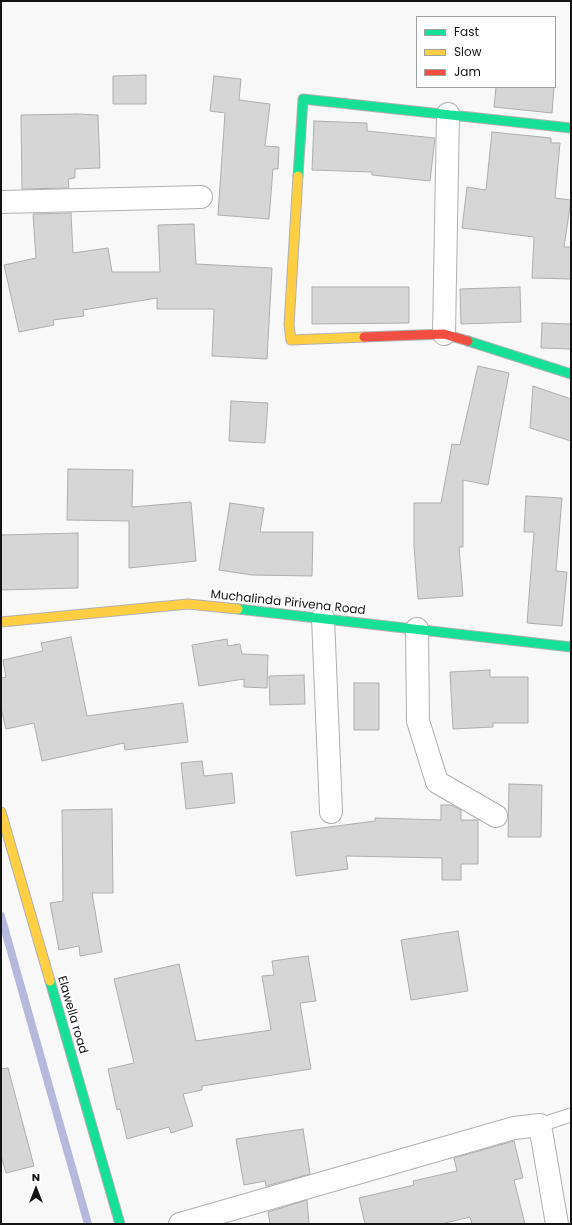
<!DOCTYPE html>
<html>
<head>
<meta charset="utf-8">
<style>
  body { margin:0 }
  #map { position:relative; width:572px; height:1225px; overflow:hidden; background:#f8f8f9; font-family:Poppins,sans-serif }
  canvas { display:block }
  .frame { position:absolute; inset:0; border:2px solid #131314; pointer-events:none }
  .legend { position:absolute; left:416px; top:16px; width:140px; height:72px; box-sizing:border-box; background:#fff; border:1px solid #a1a1a1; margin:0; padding:5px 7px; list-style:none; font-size:12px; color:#131314 }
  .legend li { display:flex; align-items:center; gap:8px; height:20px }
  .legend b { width:20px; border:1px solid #a1a1a1 }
  .north { position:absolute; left:16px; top:1169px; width:40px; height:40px; -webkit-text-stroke:3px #fff; paint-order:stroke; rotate:0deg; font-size:11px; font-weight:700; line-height:16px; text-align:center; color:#131314 }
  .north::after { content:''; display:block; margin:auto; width:14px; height:18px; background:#131314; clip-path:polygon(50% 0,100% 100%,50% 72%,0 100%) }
</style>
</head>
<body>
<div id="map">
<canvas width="572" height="1225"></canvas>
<div class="frame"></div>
<ul class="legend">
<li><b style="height:5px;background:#16e098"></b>Fast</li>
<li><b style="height:5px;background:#ffcf43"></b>Slow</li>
<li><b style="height:5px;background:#f24e42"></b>Jam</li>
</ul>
<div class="north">N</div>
</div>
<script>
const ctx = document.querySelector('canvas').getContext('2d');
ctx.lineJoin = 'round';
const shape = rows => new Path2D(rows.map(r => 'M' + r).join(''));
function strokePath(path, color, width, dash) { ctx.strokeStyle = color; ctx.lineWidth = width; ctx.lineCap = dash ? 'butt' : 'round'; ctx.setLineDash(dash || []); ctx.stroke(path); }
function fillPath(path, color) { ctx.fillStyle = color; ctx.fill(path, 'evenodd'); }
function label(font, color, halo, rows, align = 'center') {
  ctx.font = font + ' Poppins,sans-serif'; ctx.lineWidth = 4; ctx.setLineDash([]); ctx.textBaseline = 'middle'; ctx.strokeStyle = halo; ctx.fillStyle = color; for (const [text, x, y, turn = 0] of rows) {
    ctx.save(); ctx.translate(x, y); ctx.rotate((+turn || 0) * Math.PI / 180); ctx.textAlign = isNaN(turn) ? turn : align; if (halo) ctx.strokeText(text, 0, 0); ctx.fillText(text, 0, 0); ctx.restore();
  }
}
strokePath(shape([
  [1,916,88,1224]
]), '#b7b8dd', 8);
const building = shape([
  [146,75,146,104,113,104,113,76,146,75],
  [214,76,241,79,239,100,270,104,265,146,279,147,278,169,273,169,269,219,218,215,225,113,210,111,214,76],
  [496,87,554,87,552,113,494,107,496,87],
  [77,114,98,115,100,168,75,169,75,178,68,179,69,188,22,189,21,115,77,114],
  [314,121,367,123,367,131,435,138,430,181,372,175,372,172,312,170,314,121],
  [492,132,551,138,551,143,560,143,555,198,571,200,564,247,571,247,571,279,532,278,534,237,462,228,467,187,486,190,492,132],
  [71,213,73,253,108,248,112,272,160,272,158,225,194,224,196,264,272,268,267,359,212,356,214,309,157,309,157,298,83,310,84,316,53,320,54,325,19,332,4,265,36,258,33,214,71,213],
  [312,287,409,287,409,323,312,324,312,287],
  [520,287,521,322,461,324,460,289,520,287],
  [542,323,571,324,571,349,541,348,542,323],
  [478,366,509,373,488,485,463,480,463,547,459,547,463,596,418,599,414,546,414,503,441,503,452,444,460,445,478,366],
  [533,386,571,399,571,441,530,428,533,386],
  [231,401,268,403,265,443,229,441,231,401],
  [68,469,133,470,132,507,191,502,196,561,129,568,129,521,67,520,68,469],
  [526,496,562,498,556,571,567,572,562,626,527,623,534,532,524,532,526,496],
  [230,503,264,508,260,532,313,532,312,576,252,575,219,570,230,503],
  [78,533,78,588,1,590,1,535,78,533],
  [71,637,87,716,183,703,188,742,125,750,124,743,42,761,34,723,6,729,1,708,1,678,6,677,3,660,43,651,41,643,71,637],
  [227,639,228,646,240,644,242,654,268,655,267,688,244,687,244,679,199,686,192,645,227,639],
  [490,670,490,677,528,677,528,723,493,723,493,727,453,729,450,672,490,670],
  [304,675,305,704,270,705,269,676,304,675],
  [354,683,379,683,379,730,354,730,354,683],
  [202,761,204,776,232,773,235,803,186,809,181,763,202,761],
  [509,784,542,785,541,837,508,837,509,784],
  [441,805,451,805,461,810,461,820,478,820,478,864,461,864,461,880,442,880,442,858,346,856,348,869,296,876,291,832,375,821,375,818,441,820,441,805],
  [112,809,113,893,92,893,102,952,80,956,79,946,59,950,50,903,63,901,62,810,112,809],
  [458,931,468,991,411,1000,401,940,458,931],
  [308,956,316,1001,300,1003,311,1069,202,1086,202,1090,183,1094,193,1126,171,1133,169,1127,127,1139,120,1109,117,1110,108,1069,134,1063,114,979,179,964,196,1041,271,1030,262,976,274,975,272,961,308,956],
  [8,1068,34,1166,6,1173,1,1156,1,1069,8,1068],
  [303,1129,310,1174,266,1186,265,1181,244,1185,236,1139,303,1129],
  [514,1141,523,1178,514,1180,525,1224,472,1224,470,1217,441,1224,365,1224,359,1198,414,1185,413,1181,457,1171,454,1158,514,1141],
  [307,1200,309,1224,270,1224,268,1212,307,1200]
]);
fillPath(building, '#d6d6d7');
strokePath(building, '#aeaeaf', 1);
const lane = shape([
  [540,1125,571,1115]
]);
const street = shape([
  [1,202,201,197],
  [444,334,448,114],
  [323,618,331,812],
  [417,629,418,721,437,782,496,816],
  [180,1224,514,1128,540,1125,557,1224]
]);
const fast = shape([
  [298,176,303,99,571,128],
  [468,341,571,374],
  [238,609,571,647],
  [50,981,120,1224]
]);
const slow = shape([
  [298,176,289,325,291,340,364,337],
  [1,622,188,604,238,609],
  [1,812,50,981]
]);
const jam = shape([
  [364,337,444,334,468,341]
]);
strokePath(lane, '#b0b0b1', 15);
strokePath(street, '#b0b0b1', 24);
strokePath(fast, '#b0b0b1', 11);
strokePath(slow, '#b0b0b1', 11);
strokePath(jam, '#b0b0b1', 11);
strokePath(lane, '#fefefe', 13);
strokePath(street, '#fefefe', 22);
strokePath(fast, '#16e098', 9);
strokePath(slow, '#ffcf43', 9);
strokePath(jam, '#f24e42', 9);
label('12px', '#131314', '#fff', [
  ["Muchalinda Pirivena Road",288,603,6],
  ["Elawella road",72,1015,74]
]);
</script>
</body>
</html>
